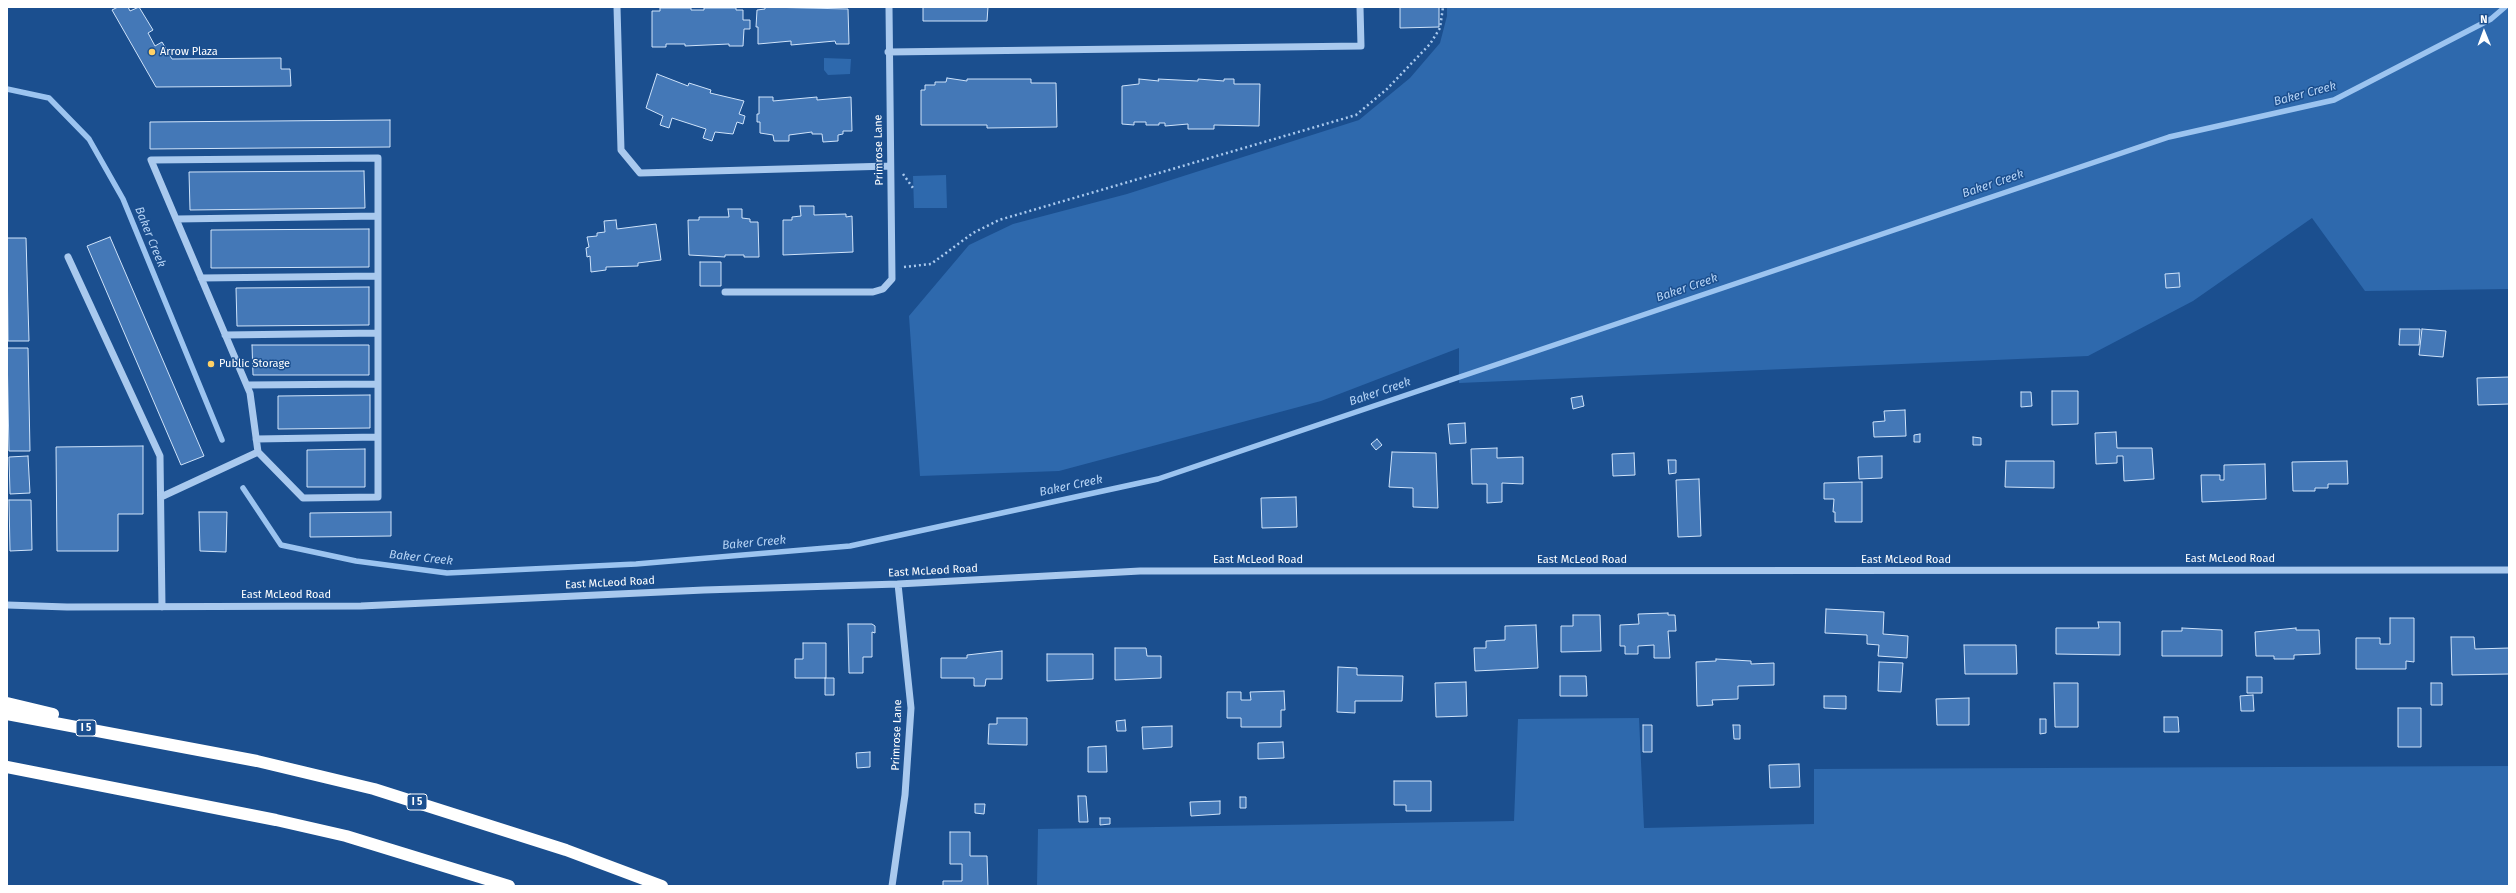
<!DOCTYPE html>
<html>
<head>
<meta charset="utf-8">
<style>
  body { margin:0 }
  #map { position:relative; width:2516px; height:893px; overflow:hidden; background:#1b4f8f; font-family:"Fira Sans",sans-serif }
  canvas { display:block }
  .frame { position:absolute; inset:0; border:8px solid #fff; pointer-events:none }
  .north { position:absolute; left:2464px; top:12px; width:40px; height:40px; -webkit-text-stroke:3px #1b4f8f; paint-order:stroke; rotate:359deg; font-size:11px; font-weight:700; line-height:16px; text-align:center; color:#fff }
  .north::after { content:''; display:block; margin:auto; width:14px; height:18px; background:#fff; clip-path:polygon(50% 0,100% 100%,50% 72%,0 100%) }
</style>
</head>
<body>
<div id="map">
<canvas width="2516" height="893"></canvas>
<div class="frame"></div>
<div class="north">N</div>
</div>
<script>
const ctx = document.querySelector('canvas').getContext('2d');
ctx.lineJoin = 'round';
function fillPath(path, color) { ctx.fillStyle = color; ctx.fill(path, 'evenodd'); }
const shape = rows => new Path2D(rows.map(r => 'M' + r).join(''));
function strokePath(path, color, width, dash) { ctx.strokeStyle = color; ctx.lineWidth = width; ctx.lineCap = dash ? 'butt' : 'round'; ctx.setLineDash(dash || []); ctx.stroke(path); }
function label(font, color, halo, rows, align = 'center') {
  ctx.font = font + ' "Fira Sans",sans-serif'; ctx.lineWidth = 3; ctx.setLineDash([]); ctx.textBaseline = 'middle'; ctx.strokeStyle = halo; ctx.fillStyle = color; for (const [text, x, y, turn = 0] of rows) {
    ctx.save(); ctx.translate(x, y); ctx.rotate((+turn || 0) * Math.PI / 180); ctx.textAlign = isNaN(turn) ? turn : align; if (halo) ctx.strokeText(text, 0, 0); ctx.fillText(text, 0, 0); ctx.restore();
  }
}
fillPath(shape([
  [1447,7,2509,7,2509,289,2365,291,2312,218,2193,301,2088,356,1459,383,1459,348,1321,401,1059,471,920,476,909,316,969,245,1013,224,1127,194,1359,120,1410,78,1440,43,1447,16],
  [824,58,851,59,850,74,828,75,824,70],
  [946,175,947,208,914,208,913,176],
  [1639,718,1644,828,1814,824,1814,769,2509,766,2509,886,1037,886,1038,829,1514,821,1518,719]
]), '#2e69ad');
strokePath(shape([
  [7,89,49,98,89,139,123,199,222,440],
  [243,488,281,545,356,561,447,573,636,564,850,546,1158,479,2169,137,2334,100,2491,19,2505,7]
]), '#9cc4f0', 5.5);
const building = shape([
  [118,7,128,7,130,11,139,7,153,30,148,33,155,46,162,42,172,59,281,58,281,69,290,69,291,86,156,87,112,10,118,7],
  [765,7,848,9,849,44,836,44,835,41,791,45,791,41,758,44,758,27,756,27,757,10,765,9,765,7],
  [923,7,988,7,987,21,923,21,923,7],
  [1400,7,1439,7,1439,27,1400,28,1400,7],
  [660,8,691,8,691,10,704,10,704,8,736,8,736,10,743,10,743,20,750,20,750,29,744,29,743,46,729,46,729,44,685,46,685,44,666,44,666,47,652,47,652,11,660,11,660,8],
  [657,74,688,86,689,83,711,90,710,93,744,101,739,114,745,116,743,124,737,122,733,134,715,132,712,141,703,138,706,129,672,118,669,128,660,125,663,116,646,108,657,74],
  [947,78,967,81,967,79,1031,79,1031,83,1056,83,1057,127,987,128,987,125,921,125,921,90,925,90,925,85,935,85,935,82,946,82,947,78],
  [1139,79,1159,81,1158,79,1198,81,1198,79,1224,81,1224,79,1234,79,1234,84,1260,84,1259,126,1214,125,1214,129,1188,129,1188,124,1165,126,1165,123,1159,123,1159,125,1146,125,1146,122,1134,122,1134,125,1122,124,1122,86,1139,84,1139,79],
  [759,97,773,97,773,101,817,97,817,100,851,97,852,131,843,131,843,134,838,135,838,141,823,142,822,134,812,134,812,132,789,135,789,141,774,141,773,135,760,133,760,122,757,122,757,114,759,114,759,97],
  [390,120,390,147,150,149,150,122,390,120],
  [364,171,365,208,190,210,189,172,364,171],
  [800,206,814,206,814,215,846,214,846,217,852,216,853,252,783,255,783,220,792,220,792,217,801,216,800,206],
  [728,209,742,209,742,218,750,219,750,222,758,222,759,257,744,257,744,255,725,255,725,257,689,255,688,220,699,220,699,217,729,217,728,209],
  [616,220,617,229,656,224,661,260,638,263,638,266,606,267,606,270,591,272,590,256,587,257,586,248,589,247,587,237,597,236,597,233,605,232,604,221,616,220],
  [369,229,369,267,211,268,211,230,369,229],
  [110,237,204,456,181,465,87,246,110,237],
  [7,238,26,238,29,341,8,341,7,238],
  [700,262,721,262,721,286,700,286,700,262],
  [2179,273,2180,287,2166,288,2165,274,2179,273],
  [369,287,369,325,237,326,236,288,369,287],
  [2400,329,2420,329,2419,345,2399,345,2400,329],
  [2422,329,2446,331,2443,357,2419,355,2422,329],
  [252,345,369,345,369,375,253,375,252,345],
  [7,348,28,348,30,451,9,451,7,348],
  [2509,377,2509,404,2478,405,2477,378,2509,377],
  [2052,391,2078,391,2078,424,2052,425,2052,391],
  [2021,392,2031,392,2032,406,2021,407,2021,392],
  [370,395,370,428,278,429,278,396,370,395],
  [1582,396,1584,406,1573,409,1571,398,1582,396],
  [1905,410,1906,436,1874,437,1873,422,1885,421,1884,411,1905,410],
  [1465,423,1466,443,1450,444,1448,424,1465,423],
  [2116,432,2117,448,2152,448,2154,479,2124,481,2123,456,2117,456,2117,463,2096,464,2095,433,2116,432],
  [1920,434,1920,442,1914,442,1914,435,1920,434],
  [1973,437,1981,438,1981,445,1973,445,1973,437],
  [1377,439,1382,445,1376,450,1371,444,1377,439],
  [143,446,143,514,118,514,118,551,57,551,56,447,143,446],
  [1497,448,1497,458,1523,457,1523,484,1502,483,1502,502,1487,503,1487,484,1472,484,1471,449,1497,448],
  [365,449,365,487,307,487,307,450,365,449],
  [1392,452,1436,453,1438,508,1413,507,1413,488,1389,487,1392,452],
  [1634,453,1635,475,1613,476,1612,454,1634,453],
  [28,456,30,493,10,494,9,457,28,456],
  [1882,456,1882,478,1859,479,1858,457,1882,456],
  [1668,460,1676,460,1676,473,1669,474,1668,460],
  [2006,461,2054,461,2054,488,2005,487,2006,461],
  [2347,461,2348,484,2328,484,2328,488,2315,488,2315,491,2293,491,2292,462,2347,461],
  [2265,464,2266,499,2202,502,2201,475,2220,475,2220,480,2224,480,2224,465,2265,464],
  [1699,479,1701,536,1678,537,1676,480,1699,479],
  [1862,482,1862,522,1835,522,1835,512,1833,512,1834,499,1824,499,1824,483,1862,482],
  [1296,497,1297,527,1262,528,1261,498,1296,497],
  [9,500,31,500,32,550,10,551,9,500],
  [199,512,227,512,226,552,200,551,199,512],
  [391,512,391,536,310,537,310,513,391,512],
  [1826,609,1884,612,1883,634,1908,636,1907,658,1878,656,1879,645,1867,644,1867,635,1825,633,1826,609],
  [1668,613,1668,615,1675,615,1676,631,1668,631,1670,658,1654,658,1654,645,1638,646,1638,654,1625,654,1625,646,1620,646,1620,625,1639,624,1638,614,1668,613],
  [1573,615,1600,615,1601,651,1561,652,1561,626,1573,626,1573,615],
  [2390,618,2414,618,2414,662,2406,661,2406,669,2356,669,2356,638,2380,638,2380,644,2390,644,2390,618],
  [2098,622,2120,622,2120,655,2056,654,2056,628,2099,628,2098,622],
  [848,624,872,624,875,626,875,633,872,632,872,657,863,657,863,673,849,673,848,624],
  [1536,625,1538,668,1475,671,1474,648,1486,648,1486,641,1505,640,1505,626,1536,625],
  [2182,628,2222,630,2222,656,2162,656,2162,631,2182,631,2182,628],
  [2296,628,2296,630,2319,630,2320,654,2294,655,2294,659,2274,659,2274,656,2256,656,2255,632,2296,628],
  [2451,637,2474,637,2475,649,2509,648,2509,674,2452,675,2451,637],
  [803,643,826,643,826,678,795,678,795,659,803,659,803,643],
  [1964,645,2016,645,2017,674,1965,674,1964,645],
  [1115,648,1146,648,1147,656,1161,656,1161,678,1115,680,1115,648],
  [1002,651,1002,679,986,679,985,686,974,686,974,678,941,678,941,658,967,658,967,655,1002,651],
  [1047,654,1093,654,1093,679,1047,681,1047,654],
  [1716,659,1751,661,1751,664,1774,663,1774,685,1738,686,1738,699,1712,700,1713,705,1697,706,1696,662,1716,661,1716,659],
  [1879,662,1903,663,1901,692,1878,691,1879,662],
  [1338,667,1357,668,1357,675,1403,676,1402,701,1355,701,1355,713,1337,712,1338,667],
  [1560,676,1586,676,1587,696,1560,696,1560,676],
  [2247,677,2262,677,2262,693,2247,693,2247,677],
  [825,678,834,678,834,695,825,695,825,678],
  [1466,682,1467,716,1436,717,1435,683,1466,682],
  [2054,683,2078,683,2078,727,2055,727,2054,683],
  [2431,683,2442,683,2442,705,2431,705,2431,683],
  [1284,691,1285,710,1281,710,1281,727,1241,727,1241,718,1227,718,1227,692,1241,692,1241,700,1251,700,1250,692,1284,691],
  [2253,695,2254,711,2241,711,2240,696,2253,695],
  [1824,696,1846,696,1846,709,1824,708,1824,696],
  [1969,698,1969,725,1937,725,1936,699,1969,698],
  [2398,708,2421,708,2421,747,2398,747,2398,708],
  [2164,717,2178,717,2179,732,2164,732,2164,717],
  [997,718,1027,718,1027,745,988,744,989,724,997,724,997,718],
  [2040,719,2046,719,2046,733,2040,734,2040,719],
  [1125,720,1126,731,1117,731,1116,721,1125,720],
  [1643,725,1652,725,1652,752,1643,752,1643,725],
  [1733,725,1740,725,1740,739,1734,739,1733,725],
  [1172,726,1172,747,1143,749,1142,727,1172,726],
  [1283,742,1284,758,1258,759,1258,743,1283,742],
  [1106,746,1107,772,1088,772,1088,747,1106,746],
  [870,752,870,767,857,768,856,753,870,752],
  [1799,764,1800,787,1770,788,1769,765,1799,764],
  [1394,781,1431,781,1431,811,1406,811,1406,805,1394,805,1394,781],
  [1078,796,1086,796,1088,822,1079,822,1078,796],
  [1240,797,1246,797,1246,808,1240,808,1240,797],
  [1220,801,1220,814,1191,816,1190,802,1220,801],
  [975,804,985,804,984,814,975,813,975,804],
  [1100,818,1110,818,1110,824,1100,825,1100,818],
  [950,832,970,832,970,856,987,856,988,886,943,886,943,881,962,881,962,864,950,864,950,832]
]);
fillPath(building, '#4478b7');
strokePath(building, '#cfe3fa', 1);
strokePath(shape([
  [903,174,913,188],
  [904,267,931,264,973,233,999,220,1356,115,1387,89,1430,44,1440,28,1443,7]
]), '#a9c9ee', 2.5, [2, 3]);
strokePath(shape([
  [617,7,621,150,640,173,890,166],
  [888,52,1361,46,1360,7],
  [378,158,378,497,303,498,258,452,250,393,151,160,378,158],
  [177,219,378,216],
  [68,257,160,456,162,607],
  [201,278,378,276],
  [725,292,873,292,883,289,892,279,889,7],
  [225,335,378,333],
  [247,385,378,384],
  [256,439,378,437],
  [161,497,258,452],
  [7,605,67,607,361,606,704,590,898,584,1140,571,2509,570],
  [892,886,905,795,911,708,898,584]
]), '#a9c9ee', 7);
strokePath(shape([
  [7,703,53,714],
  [7,714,257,761,374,789,566,850,662,886],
  [7,767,276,820,346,836,509,886]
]), '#fff', 12);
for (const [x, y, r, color] of [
  [152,52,4,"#ffd166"],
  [211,364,4,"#ffd166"]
]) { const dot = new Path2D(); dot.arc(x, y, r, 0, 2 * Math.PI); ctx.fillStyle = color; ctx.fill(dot); strokePath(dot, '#1b4f8f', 1.5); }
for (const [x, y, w] of [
  [86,728,20],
  [417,802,20]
]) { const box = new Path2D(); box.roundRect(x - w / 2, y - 8, w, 16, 3); ctx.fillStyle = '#1b4f8f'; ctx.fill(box); strokePath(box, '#fff', 1); }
label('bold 10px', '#fff', null, [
  ["I 5",86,728],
  ["I 5",417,802]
]);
label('11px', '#fff', '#1b4f8f', [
  ["Arrow Plaza",160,52],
  ["Public Storage",219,364]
], 'left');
label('11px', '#fff', '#1b4f8f', [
  ["Primrose Lane",879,150,-91],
  ["East McLeod Road",2230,559],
  ["East McLeod Road",1258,560],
  ["East McLeod Road",1582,560],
  ["East McLeod Road",1906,560],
  ["East McLeod Road",933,571,-3],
  ["East McLeod Road",610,583,-3],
  ["East McLeod Road",286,595],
  ["Primrose Lane",897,735,-88]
]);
label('italic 12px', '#b5d3f5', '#1b4f8f', [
  ["Baker Creek",2305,94,-15],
  ["Baker Creek",1993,184,-19],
  ["Baker Creek",150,237,68],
  ["Baker Creek",1687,288,-19],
  ["Baker Creek",1380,392,-19],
  ["Baker Creek",1071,486,-12],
  ["Baker Creek",754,543,-5],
  ["Baker Creek",421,558,6]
]);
</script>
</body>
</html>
